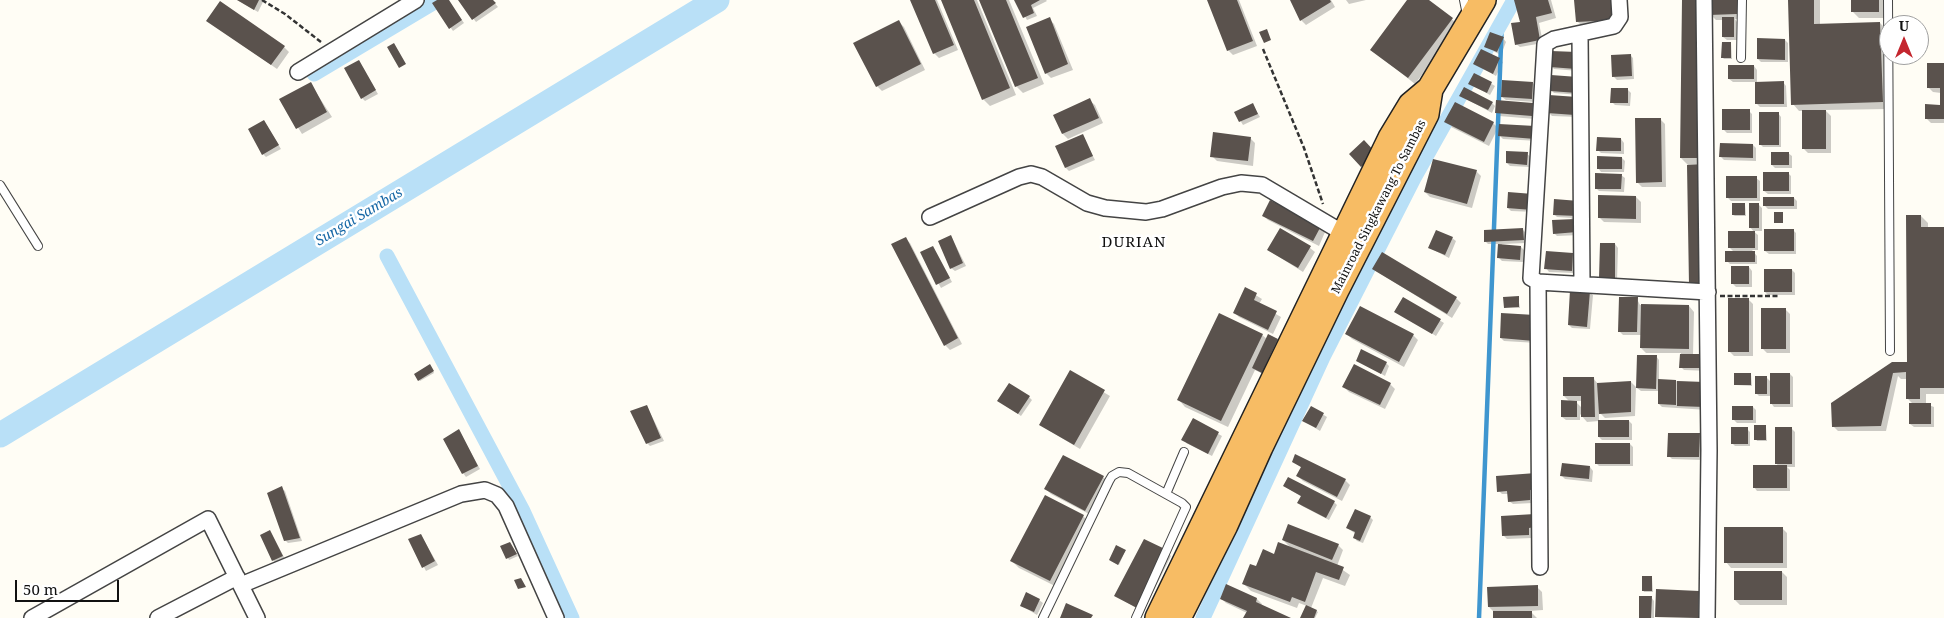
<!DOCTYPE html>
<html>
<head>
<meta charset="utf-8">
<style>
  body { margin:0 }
  #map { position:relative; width:1944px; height:618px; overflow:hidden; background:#fffdf5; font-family:"Noto Serif",serif }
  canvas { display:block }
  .north { position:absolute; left:1879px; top:15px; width:50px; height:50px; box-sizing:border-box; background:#fff; border:1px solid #a0a0a0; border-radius:50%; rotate:0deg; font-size:14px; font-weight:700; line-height:20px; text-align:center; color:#111 }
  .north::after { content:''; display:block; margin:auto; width:18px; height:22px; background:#c4262e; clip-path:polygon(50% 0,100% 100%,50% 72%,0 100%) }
  .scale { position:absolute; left:15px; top:580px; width:104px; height:22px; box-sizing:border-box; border:2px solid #111; border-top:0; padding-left:6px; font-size:15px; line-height:18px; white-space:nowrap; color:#111; -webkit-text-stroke:4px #fff; paint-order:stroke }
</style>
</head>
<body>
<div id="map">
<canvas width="1944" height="618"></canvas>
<div class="north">U</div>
<div class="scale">50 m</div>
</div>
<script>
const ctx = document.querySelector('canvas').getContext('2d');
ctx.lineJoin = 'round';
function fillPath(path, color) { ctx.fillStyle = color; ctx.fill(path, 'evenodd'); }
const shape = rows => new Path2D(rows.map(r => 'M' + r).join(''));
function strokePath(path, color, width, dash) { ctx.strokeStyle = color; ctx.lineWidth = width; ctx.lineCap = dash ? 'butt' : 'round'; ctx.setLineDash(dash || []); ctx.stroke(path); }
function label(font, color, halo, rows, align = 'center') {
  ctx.font = font + ' "Noto Serif",serif'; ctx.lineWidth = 5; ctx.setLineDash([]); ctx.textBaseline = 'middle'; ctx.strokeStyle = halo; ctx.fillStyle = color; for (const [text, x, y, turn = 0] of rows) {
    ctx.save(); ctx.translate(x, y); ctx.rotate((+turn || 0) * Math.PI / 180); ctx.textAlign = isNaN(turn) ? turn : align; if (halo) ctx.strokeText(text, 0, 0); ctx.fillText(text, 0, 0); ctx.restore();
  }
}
fillPath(shape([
  [237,0,264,0,258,12],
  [439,0,448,0,464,23,453,31,434,3],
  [459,0,492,0,498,7,476,22],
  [911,0,937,0,958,50,939,58,934,53],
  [943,0,977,0,1016,95,990,106,983,99],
  [980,0,1009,0,1044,84,1023,93,1016,86],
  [1016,0,1046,0,1047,1,1033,8,1037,16,1027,20],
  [1208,0,1239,0,1257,46,1233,55,1228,50],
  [1292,0,1331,0,1335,7,1306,25,1301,20],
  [1346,0,1366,0,1349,4],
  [1409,0,1427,0,1459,25,1415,84,1372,50],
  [1516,0,1551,0,1556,18,1539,23,1543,43,1520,47,1516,44,1522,22],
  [1575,0,1621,24,1582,26,1577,21],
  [1683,0,1705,0,1703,166,1690,284,1688,165,1681,158],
  [1711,0,1742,0,1742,19,1735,19,1737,22,1737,40,1727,40,1723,37,1723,20,1716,20,1711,15],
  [1790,0,1820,0,1820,25,1880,23,1887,30,1889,109,1825,110,1831,116,1831,153,1808,153,1803,148,1803,111,1799,111,1793,104],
  [1852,0,1885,0,1885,18,1859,18,1852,11],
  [1049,19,1054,24,1073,70,1051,78,1046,73],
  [208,21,284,47,289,52,277,69],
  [899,22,904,27,925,70,882,91,877,86],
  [1503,38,1506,42,1501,55,1485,47],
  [1785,40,1788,43,1788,62,1761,62,1758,59],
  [1731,43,1732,59,1724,59,1723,58],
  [1481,50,1503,62,1496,76,1475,64],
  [1552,52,1579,71,1554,69,1551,66],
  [1630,55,1633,58,1634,79,1617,80,1614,77],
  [358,61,378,94,365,101,362,98],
  [1944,64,1944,123,1931,123,1926,118,1941,106,1941,93,1933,92,1928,87],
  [1754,66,1757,70,1757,83,1783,82,1786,86,1787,107,1760,107,1757,104,1756,82,1733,82,1729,79],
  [1475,74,1495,86,1490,95,1470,84],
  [1552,76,1580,95,1554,93,1551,90],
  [310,83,332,117,302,134,281,100],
  [1533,83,1536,86,1535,102,1506,100,1502,97],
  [1627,89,1631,93,1630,106,1615,105,1612,102],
  [1461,96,1492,103,1495,106,1492,113],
  [1089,100,1095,105,1103,123,1068,139,1063,134,1055,115],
  [1579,102,1578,117,1552,116,1549,113],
  [1532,104,1536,107,1535,119,1499,116,1496,113],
  [1253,105,1260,117,1243,125,1235,112],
  [1749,111,1752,114,1752,133,1727,133,1724,130],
  [1778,113,1781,117,1781,147,1763,147,1760,144],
  [1660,119,1665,124,1666,187,1642,187,1637,182],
  [264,121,281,149,266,157,263,154],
  [1446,122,1493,123,1498,128,1489,146,1451,127],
  [1535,128,1538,141,1503,139,1500,136],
  [1082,135,1095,160,1069,171,1066,168],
  [1250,138,1255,143,1253,166,1217,161,1212,156],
  [1621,139,1624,143,1624,154,1601,153,1598,150],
  [1753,145,1756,148,1756,161,1724,160,1721,157],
  [1788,153,1792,156,1792,168,1775,168,1772,165],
  [1527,154,1531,157,1530,167,1510,166,1507,163],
  [1622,158,1625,161,1624,172,1601,172,1598,168],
  [1476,171,1481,176,1472,208,1430,197,1425,192],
  [1788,173,1791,176,1791,194,1768,194,1764,191],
  [1621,175,1625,178,1624,192,1599,191,1596,188],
  [1756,178,1760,181,1760,201,1731,201,1728,198],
  [1509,194,1535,212,1511,211,1508,208],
  [1636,197,1641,202,1641,223,1604,222,1599,217],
  [1794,198,1797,201,1797,209,1768,209,1765,206],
  [1578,202,1580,235,1557,236,1554,233,1572,218,1557,217,1554,214],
  [1745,204,1746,216,1735,216,1733,215],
  [1759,205,1762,208,1762,231,1753,231,1758,235,1758,250,1752,250,1757,256,1757,264,1730,264,1727,261,1735,253,1729,247,1754,232,1750,227],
  [1263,215,1320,227,1325,232,1319,246,1268,220],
  [1921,216,1928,223,1928,228,1944,228,1944,394,1926,394,1926,404,1934,407,1934,427,1914,427,1910,424,1913,404,1908,399,1908,379,1901,379,1898,376,1886,431,1838,431,1833,426,1833,404,1908,364],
  [1523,230,1526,233,1526,243,1502,244,1502,245,1521,247,1524,250,1523,262,1502,261,1499,258,1499,244,1488,244,1485,241],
  [1793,230,1796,233,1796,254,1769,254,1765,251],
  [951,236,966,266,955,271,951,268],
  [905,238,910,243,962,344,950,350,945,345],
  [1452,238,1456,241,1449,258,1430,248],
  [1615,244,1618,248,1617,281,1604,281,1601,278],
  [933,247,952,282,941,288,922,253],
  [1310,248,1315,252,1303,272,1268,250],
  [1572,254,1575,258,1574,273,1549,272,1546,268],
  [1749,267,1752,271,1752,287,1736,287,1733,284],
  [1373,269,1456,298,1461,303,1452,318],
  [1792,270,1795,273,1795,295,1768,295,1765,292],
  [1246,289,1262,299,1259,304,1281,317,1273,334,1239,317,1234,312],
  [1589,292,1593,295,1590,329,1572,328,1569,325],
  [1518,297,1520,308,1505,307],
  [1403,298,1444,323,1436,336,1395,311],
  [1637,299,1640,305,1689,306,1694,312,1693,355,1710,371,1684,370,1681,367,1681,353,1646,353,1641,348,1642,335,1623,335,1619,331],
  [1748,299,1753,304,1753,356,1734,356,1729,351],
  [1785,309,1790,314,1790,353,1767,353,1762,348],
  [1535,317,1537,343,1504,341,1501,338],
  [1347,334,1413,335,1418,340,1404,367,1352,339],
  [1262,335,1267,339,1277,340,1281,343,1265,375,1255,370,1228,427,1185,407,1179,400],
  [1656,356,1659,360,1659,380,1704,383,1707,410,1662,407,1659,404,1659,391,1641,391,1637,388],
  [1357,360,1386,363,1389,366,1385,376],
  [431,367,434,373,420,381,419,380],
  [1070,372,1110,396,1080,449,1040,425],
  [1751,374,1752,386,1736,385],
  [1790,374,1793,377,1793,407,1774,407,1771,403,1771,396,1759,396,1756,393,1767,378,1771,382],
  [1593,378,1598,384,1631,382,1636,387,1635,416,1605,418,1599,412,1599,421,1587,422,1580,414,1580,420,1566,420,1562,417,1570,402,1564,396],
  [1575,401,1582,401,1582,408],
  [1390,384,1395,389,1385,409,1349,392,1344,387],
  [1029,397,1032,400,1021,416,999,401],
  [647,406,664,441,650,446,647,443],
  [1311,407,1327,417,1320,431,1304,421],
  [1753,407,1756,410,1756,423,1737,423,1734,420],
  [1193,420,1222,436,1212,456,1186,443],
  [1629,421,1632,424,1632,440,1602,440,1599,437],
  [1766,427,1767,441,1757,441,1756,439],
  [1747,429,1750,432,1750,446,1735,446,1732,443],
  [1792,429,1795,432,1795,467,1787,467,1790,470,1790,491,1757,491,1754,487,1779,467,1776,463],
  [459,431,480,469,466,477,463,473],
  [1699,435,1702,438,1702,460,1672,459,1669,456],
  [1630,444,1633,447,1633,466,1599,466,1596,463],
  [1293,461,1345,480,1350,485,1342,501,1303,481,1298,476,1302,468],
  [1590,467,1593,471,1592,482,1565,479,1562,476],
  [1535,474,1533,503,1513,504,1509,501,1509,494,1502,494,1499,491],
  [1103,477,1108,482,1091,515,1051,494,1046,489],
  [1284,486,1334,502,1337,505,1329,520,1302,506,1299,503,1302,497],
  [281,488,285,491,302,541,288,543,285,540],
  [1534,515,1538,530,1532,531,1532,538,1507,539,1504,536,1502,517],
  [1083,516,1090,523,1057,587,1019,568,1012,561],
  [1370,517,1373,520,1363,543,1357,541,1354,537,1356,534,1347,528],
  [1782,528,1787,533,1787,568,1731,568,1726,562],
  [270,531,285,559,276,564,273,560],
  [421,535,438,565,426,571,410,540],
  [1283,540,1338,545,1343,550,1337,566,1350,575,1345,586,1323,578,1311,608,1318,612,1315,618,1302,618,1307,606,1299,603,1297,608,1251,591,1244,584,1257,568,1275,555,1292,549],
  [511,545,518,556,509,560,502,546],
  [1125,551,1119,565,1111,561],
  [1166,551,1171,556,1143,612,1116,596],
  [1782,572,1787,577,1787,605,1740,605,1735,600],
  [1652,577,1653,592,1644,592,1643,590],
  [1227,586,1257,599,1262,604,1261,606,1288,618,1245,618,1247,613,1226,603,1221,598],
  [1537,587,1542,592,1543,610,1530,611,1537,618,1494,618,1494,612,1489,607],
  [1698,592,1703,597,1703,618,1656,616],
  [1651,597,1654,601,1654,618,1640,618],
  [1039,600,1043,603,1037,615,1022,606]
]), '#0003');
strokePath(shape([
  [1479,618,1502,19]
]), '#3f96cf', 4.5);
strokePath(shape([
  [314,74,438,0],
  [387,256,523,511,572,618],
  [1203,618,1323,357,1414,178,1514,0]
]), '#b9e0f7', 15);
strokePath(shape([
  [0,435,717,0]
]), '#b9e0f7', 25);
fillPath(shape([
  [237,0,259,0,254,10],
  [437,0,449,0,462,20,449,29,432,3],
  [458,0,493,0,496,3,472,20],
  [910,0,935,0,954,45,933,54],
  [941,0,974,0,1010,88,982,100],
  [979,0,1006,0,1038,78,1015,87],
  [1014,0,1040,0,1031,5,1034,13,1023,18],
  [1207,0,1237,0,1253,41,1227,51],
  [1290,0,1330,0,1331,2,1300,21],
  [1407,0,1429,0,1453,18,1408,78,1370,50],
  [1514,0,1548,0,1552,13,1536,17,1540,40,1515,45,1511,23,1520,22],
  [1574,0,1615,0,1617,20,1576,22],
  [1682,0,1699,0,1697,158,1680,158],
  [1709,0,1737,0,1737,14,1709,15],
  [1788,0,1814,0,1814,24,1880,22,1883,102,1791,105],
  [1851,0,1879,0,1879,12,1851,12],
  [220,1,285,46,271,65,206,21],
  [1050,17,1068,64,1045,74,1026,27],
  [1722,17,1734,17,1734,37,1722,37],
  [899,20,921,64,876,87,853,43],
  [1267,29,1271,40,1264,43,1259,32],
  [1490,32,1504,37,1497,52,1484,47],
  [1757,38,1785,39,1785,60,1757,59],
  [1722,42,1731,42,1731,58,1721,58],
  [394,43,406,64,399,68,387,47],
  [1481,49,1500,58,1493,74,1473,64],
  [1551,51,1577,52,1576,69,1550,67],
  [1631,54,1632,76,1612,77,1611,55],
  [359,60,376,90,361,99,344,68],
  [1927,63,1944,63,1944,119,1925,119,1925,104,1940,105,1940,88,1927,88],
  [1728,65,1754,65,1754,79,1728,79],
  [1474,73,1492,82,1487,93,1468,84],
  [1551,75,1578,77,1577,93,1550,91],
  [1502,80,1533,82,1532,99,1501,97],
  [1784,81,1784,104,1755,104,1755,82],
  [311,82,327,112,296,129,279,99],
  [1464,87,1493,102,1488,110,1459,96],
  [1611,88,1628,88,1628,103,1610,103],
  [1549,95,1577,97,1575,115,1547,113],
  [1090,98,1099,118,1062,134,1053,115],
  [1496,100,1533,103,1532,116,1495,113],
  [1455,102,1494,122,1484,142,1444,122],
  [1253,103,1258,114,1239,122,1234,112],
  [1722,109,1750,109,1750,130,1722,130],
  [1802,110,1826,110,1826,149,1802,149],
  [1759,112,1779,112,1779,145,1759,145],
  [1635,118,1661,118,1662,182,1636,183],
  [264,120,279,145,262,155,248,129],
  [1499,124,1535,126,1535,139,1498,136],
  [1213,132,1251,137,1248,161,1210,157],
  [1083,134,1093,156,1065,168,1055,146],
  [1597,137,1621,138,1621,151,1596,151],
  [1364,140,1376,153,1361,167,1349,154],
  [1720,143,1753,144,1753,158,1719,157],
  [1506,151,1528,152,1527,165,1506,163],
  [1771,152,1789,152,1789,165,1771,165],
  [1597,156,1622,157,1622,169,1597,169],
  [1433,159,1477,170,1467,204,1424,192],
  [1705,164,1707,285,1689,285,1687,165],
  [1763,172,1789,172,1789,191,1763,191],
  [1595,173,1622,174,1621,189,1595,189],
  [1726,176,1757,176,1757,198,1726,198],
  [1508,192,1533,194,1532,210,1507,208],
  [1598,195,1636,196,1636,219,1598,218],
  [1763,197,1794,197,1794,206,1763,206],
  [1554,199,1579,201,1578,216,1553,215],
  [1270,200,1321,226,1313,241,1262,216],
  [1732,203,1745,203,1745,215,1732,215],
  [1749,203,1759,203,1759,228,1749,228],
  [1774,212,1783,212,1783,223,1774,223],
  [1906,215,1921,215,1921,227,1944,227,1944,388,1920,388,1920,399,1906,399,1906,372,1893,373,1881,426,1832,427,1831,403,1892,362,1907,362],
  [1576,219,1577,232,1553,234,1552,220],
  [1280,228,1311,246,1298,268,1267,250],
  [1523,228,1524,240,1484,242,1484,230],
  [1764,229,1794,229,1794,251,1764,251],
  [1436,230,1453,237,1445,255,1428,248],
  [1728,231,1755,231,1755,248,1728,248],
  [951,235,963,263,950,269,938,241],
  [906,237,958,338,944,346,891,244],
  [1600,243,1615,243,1615,278,1599,278],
  [1498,244,1521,246,1520,260,1497,258],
  [933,246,950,278,936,285,920,252],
  [1546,251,1573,253,1572,271,1544,269],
  [1725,251,1755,251,1755,262,1725,262],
  [1382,252,1457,297,1447,314,1372,269],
  [1731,266,1749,266,1749,284,1731,284],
  [1764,269,1792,269,1792,292,1764,292],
  [1245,287,1257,293,1254,300,1277,311,1268,330,1233,313],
  [1570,290,1590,291,1587,327,1568,325],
  [1519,296,1519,307,1504,308,1503,297],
  [1403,297,1441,319,1432,334,1394,312],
  [1619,297,1638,297,1637,332,1618,332],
  [1728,298,1749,298,1749,352,1728,352],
  [1641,304,1689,305,1689,349,1640,348],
  [1360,306,1414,334,1399,362,1345,334],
  [1761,308,1786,308,1786,349,1761,349],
  [1219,313,1263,334,1221,421,1177,400],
  [1501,313,1535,315,1534,341,1500,338],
  [1268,334,1278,339,1262,373,1252,368],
  [1361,349,1387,362,1381,374,1356,361],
  [1680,354,1708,354,1707,368,1679,368],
  [1637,355,1657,355,1656,389,1636,388],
  [430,364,434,371,418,381,414,374],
  [1354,364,1391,383,1380,405,1342,387],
  [1070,370,1105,390,1074,445,1039,425],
  [1734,373,1751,373,1751,385,1734,385],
  [1770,373,1790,373,1790,404,1770,404],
  [1755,376,1767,376,1767,394,1755,394],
  [1563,377,1594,377,1595,417,1581,417,1581,396,1563,396],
  [1658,379,1676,380,1676,405,1658,404],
  [1631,381,1631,412,1599,414,1597,383],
  [1677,381,1705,382,1704,407,1677,406],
  [1009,383,1030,396,1018,414,997,401],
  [1561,400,1577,401,1577,417,1561,417],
  [1909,403,1931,403,1931,424,1909,424],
  [647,405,661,438,646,444,630,411],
  [1311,406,1324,413,1316,428,1302,421],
  [1732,406,1753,406,1753,420,1732,420],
  [1193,418,1219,432,1208,454,1181,440],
  [1598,420,1629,420,1629,437,1598,437],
  [1754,425,1766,425,1766,440,1754,440],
  [1731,427,1748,427,1748,444,1731,444],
  [1775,427,1792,427,1792,464,1775,464],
  [459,429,478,466,462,474,443,439],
  [1668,433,1700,433,1699,457,1667,457],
  [1595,443,1630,443,1630,464,1595,464],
  [1295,454,1346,479,1337,497,1296,476,1301,467,1292,462],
  [1063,455,1104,476,1085,511,1044,489],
  [1562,463,1590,466,1589,479,1560,476],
  [1753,465,1787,465,1787,488,1753,488],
  [1536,473,1537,489,1530,490,1530,500,1508,502,1507,491,1497,492,1496,476],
  [1288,477,1335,501,1326,518,1297,503,1301,496,1283,486],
  [282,486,300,538,284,541,267,493],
  [1045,495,1084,515,1050,581,1010,561],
  [1355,509,1371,516,1360,541,1353,538,1355,532,1346,528],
  [1535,514,1535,527,1529,528,1529,535,1502,536,1501,516],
  [1288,524,1339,544,1332,560,1282,540],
  [1724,527,1783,527,1783,563,1724,563],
  [270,530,283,556,272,561,260,535],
  [421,534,435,561,422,568,408,539],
  [1144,539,1167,550,1137,608,1114,596],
  [510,542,517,554,506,559,500,546],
  [1278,542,1344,567,1339,580,1316,572,1305,602,1292,597,1290,602,1242,584,1250,564,1256,566,1263,549,1274,554],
  [1116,545,1126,550,1118,565,1109,560],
  [1734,571,1782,571,1782,600,1734,600],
  [1642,576,1652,576,1652,591,1642,591],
  [521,578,526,587,518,589,514,580],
  [1226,584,1257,598,1256,602,1291,618,1243,618,1247,611,1220,599],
  [1538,585,1538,606,1488,607,1487,587],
  [1656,589,1699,591,1698,618,1655,617],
  [1026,592,1040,599,1034,612,1020,606],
  [1639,596,1652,596,1651,618,1639,618],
  [1066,603,1093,615,1091,618,1060,618],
  [1306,605,1317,610,1314,618,1300,618],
  [1493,611,1532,611,1532,618,1493,618]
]), '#5a524d');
const service = shape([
  [1464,0,1467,15],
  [1888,0,1890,351],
  [1741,58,1742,0],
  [0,185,38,246],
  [1166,494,1184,452],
  [1043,618,1109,481,1112,476,1119,472,1128,473,1182,503,1186,507,1136,618]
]);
const minor = shape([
  [1619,0,1620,17,1614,26,1554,39,1545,44,1531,278,1538,282,1708,292],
  [1704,0,1709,450,1707,618],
  [1580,34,1582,284],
  [298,72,416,0],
  [930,217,1019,177,1031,174,1042,177,1087,203,1105,208,1146,212,1162,209,1222,187,1241,183,1262,185,1345,234],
  [1538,282,1540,567],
  [241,585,461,494,485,490,497,495,506,506,556,618],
  [32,618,208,519,257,618],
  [158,618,237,577]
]);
const trunk = shape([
  [1158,618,1391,138,1411,105,1430,89,1483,0],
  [1178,618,1225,525,1260,447,1336,290,1426,114,1430,89]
]);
strokePath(service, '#444', 10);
strokePath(minor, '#444', 18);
strokePath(trunk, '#222', 28);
strokePath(shape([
  [262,0,285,14,321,42],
  [1263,49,1304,148,1323,204],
  [1720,296,1780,296]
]), '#333', 2.5, [5, 2.5]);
strokePath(service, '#fff', 8);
strokePath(minor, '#fff', 15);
strokePath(trunk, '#f7bc64', 25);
label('12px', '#111', '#fff', [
  ["Mainroad Singkawang To Sambas",1379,207,-63]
]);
label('italic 14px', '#1768a6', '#fff', [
  ["Sungai Sambas",359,217,-31]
]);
ctx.letterSpacing = '1px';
label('15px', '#111', '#fff', [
  ["DURIAN",1134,243]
]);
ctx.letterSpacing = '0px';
</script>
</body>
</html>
